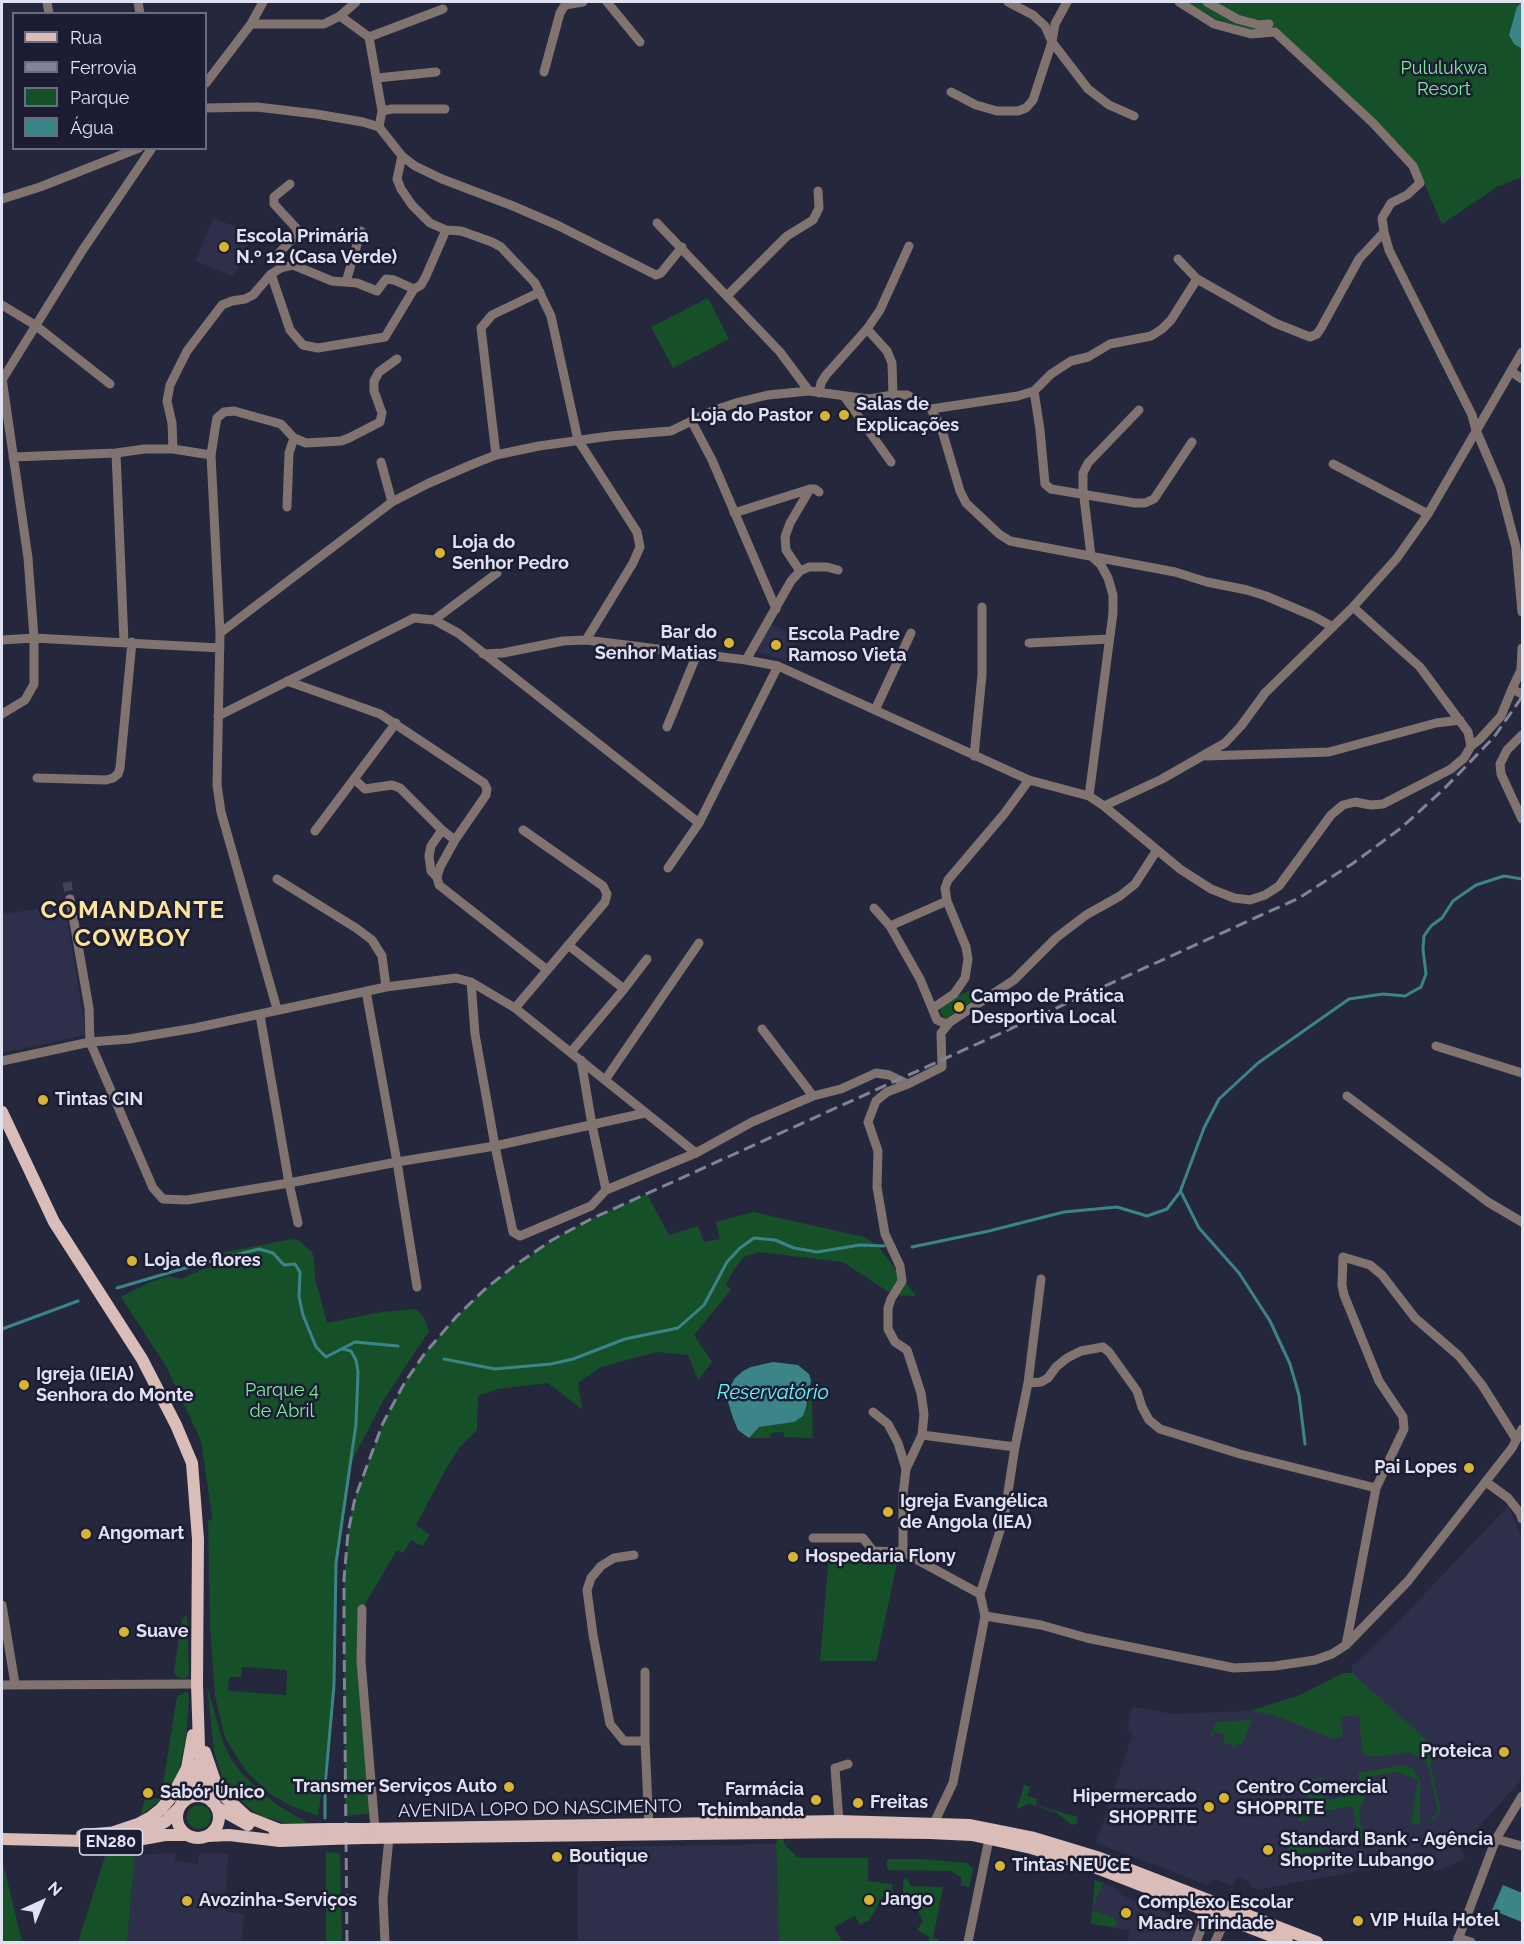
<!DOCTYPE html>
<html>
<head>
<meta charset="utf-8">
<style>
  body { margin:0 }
  #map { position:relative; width:1524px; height:1944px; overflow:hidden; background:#25273d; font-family:Raleway,sans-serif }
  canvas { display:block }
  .frame { position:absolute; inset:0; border:3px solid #e0e2f1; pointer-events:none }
  .legend { position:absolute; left:12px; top:12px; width:195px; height:138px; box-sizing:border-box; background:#1c1d33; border:2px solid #6a6c7f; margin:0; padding:8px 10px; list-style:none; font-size:18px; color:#e0e2f1 }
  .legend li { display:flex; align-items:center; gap:12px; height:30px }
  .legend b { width:30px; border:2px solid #6a6c7f }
  .north { position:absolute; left:12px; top:1872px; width:60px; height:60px; -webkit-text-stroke:4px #1c1d33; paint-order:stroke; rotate:44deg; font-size:16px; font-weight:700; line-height:24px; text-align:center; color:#e0e2f1 }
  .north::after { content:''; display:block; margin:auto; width:21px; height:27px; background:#e0e2f1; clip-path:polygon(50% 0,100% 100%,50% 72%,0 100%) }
</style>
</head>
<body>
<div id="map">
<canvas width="1524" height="1944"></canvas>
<div class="frame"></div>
<ul class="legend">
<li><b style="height:8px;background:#dabcb8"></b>Rua</li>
<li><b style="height:8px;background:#818396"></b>Ferrovia</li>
<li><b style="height:16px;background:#165029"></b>Parque</li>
<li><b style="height:16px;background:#3b8589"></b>Água</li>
</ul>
<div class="north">N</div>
</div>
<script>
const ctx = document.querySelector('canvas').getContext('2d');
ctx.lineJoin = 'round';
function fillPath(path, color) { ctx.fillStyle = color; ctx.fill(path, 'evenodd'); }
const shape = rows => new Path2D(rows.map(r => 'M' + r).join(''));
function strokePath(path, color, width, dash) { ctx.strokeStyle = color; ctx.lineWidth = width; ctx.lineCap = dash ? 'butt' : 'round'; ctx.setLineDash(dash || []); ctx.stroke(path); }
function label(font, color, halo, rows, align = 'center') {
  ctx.font = font + ' Raleway,sans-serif'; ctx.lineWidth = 5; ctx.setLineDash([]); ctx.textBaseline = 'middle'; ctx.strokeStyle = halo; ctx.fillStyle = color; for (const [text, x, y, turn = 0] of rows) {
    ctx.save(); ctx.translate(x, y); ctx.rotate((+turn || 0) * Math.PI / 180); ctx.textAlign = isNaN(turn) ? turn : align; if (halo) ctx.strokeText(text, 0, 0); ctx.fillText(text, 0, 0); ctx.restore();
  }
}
fillPath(shape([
  [213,218,252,233,234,277,196,261],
  [771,624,797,638,785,660,755,651],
  [65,905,86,1035,2,1053,2,914],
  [1508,1506,1522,1537,1522,1779,1460,1848,1465,1859,1434,1872,1426,1858,1257,1890,1249,1884,1249,1881,1237,1877,1233,1886,1215,1879,1208,1885,1096,1843,1133,1733,1127,1731,1132,1707,1173,1714,1250,1711,1300,1695,1343,1673,1352,1673,1352,1666,1381,1640],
  [776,1844,779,1942,578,1942,578,1857,591,1857,592,1847],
  [175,1853,175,1861,198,1864,199,1853,228,1854,225,1911,244,1914,241,1942,127,1942,135,1855],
  [1095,1880,1114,1887,1123,1896,1176,1916,1181,1914,1193,1917,1198,1924,1191,1942,1128,1942,1130,1930,1091,1924]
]), '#2e304b');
fillPath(shape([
  [1186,2,1522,2,1522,177,1497,187,1442,224,1416,164,1275,29,1249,30,1216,19],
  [708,298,729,339,673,368,651,327],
  [971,990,976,998,979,1010,946,1024,938,1005],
  [647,1194,669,1235,698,1226,704,1242,720,1239,716,1222,753,1212,864,1237,877,1245,916,1296,893,1295,843,1262,759,1252,744,1257,733,1271,726,1285,731,1290,694,1335,712,1362,698,1380,688,1355,657,1352,601,1367,578,1383,582,1409,548,1383,498,1389,478,1396,477,1430,460,1447,447,1467,416,1525,430,1535,422,1546,411,1540,403,1553,397,1550,362,1609,373,1813,345,1816,344,1633,344,1579,348,1533,355,1498,383,1423,405,1382,425,1353,457,1316,484,1290,552,1240,591,1219],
  [293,1239,300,1241,312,1252,314,1259,315,1278,327,1323,381,1312,416,1309,424,1318,429,1331,383,1401,349,1467,336,1563,334,1685,330,1731,318,1816,291,1806,269,1793,246,1771,225,1738,215,1696,210,1626,208,1521,212,1520,212,1516,201,1441,166,1366,121,1297,150,1282,169,1276,182,1279,200,1270,219,1265,225,1252],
  [242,1667,287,1670,286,1695,228,1691,229,1677,241,1677],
  [811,1380,813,1438,784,1437,784,1432,771,1433,771,1438,749,1438,759,1427,794,1422,803,1416,807,1408],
  [829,1553,898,1559,876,1661,820,1661],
  [187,1615,189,1674,186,1678,180,1678,176,1676,174,1672,182,1619],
  [1343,1673,1352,1673,1432,1745,1428,1749,1434,1755,1430,1764,1441,1812,1431,1822,1430,1821,1438,1811,1428,1765,1424,1760,1409,1752,1376,1757,1365,1755,1362,1752,1359,1715,1341,1717,1343,1736,1333,1739,1274,1715,1250,1711,1300,1695],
  [207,1686,223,1742,231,1759,244,1776,277,1805,308,1823,285,1823,261,1816,250,1809,230,1790,223,1779,214,1751],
  [187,1691,189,1697,186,1738,179,1771,173,1784,163,1798,140,1816,145,1798,158,1799,160,1785,163,1784,177,1697],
  [1252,1720,1242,1745,1237,1743,1235,1747,1223,1742,1225,1735,1215,1731,1212,1738,1210,1737,1216,1722],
  [1402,1765,1412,1768,1420,1780,1420,1825,1411,1824,1418,1780,1398,1772,1372,1776,1359,1812,1364,1842,1285,1857,1293,1836,1305,1834,1308,1848,1358,1839,1353,1806,1309,1814,1308,1820,1298,1822,1310,1790,1297,1785,1299,1781,1321,1778,1325,1800,1362,1794,1358,1773],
  [1024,1785,1030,1787,1027,1796,1037,1799,1036,1805,1078,1817,1076,1824,1072,1825,1057,1813,1035,1805,1028,1804,1017,1809],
  '187 1817a12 12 0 1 1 24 0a12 12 0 1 1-24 0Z',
  [778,1837,783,1837,785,1845,798,1858,868,1858,868,1881,892,1884,893,1896,884,1896,869,1920,860,1925,855,1916,834,1927,842,1942,779,1942,776,1844],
  [326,1852,340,1853,342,1942,326,1942],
  [106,1853,135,1855,127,1942,78,1942],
  [2,1859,22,1942,2,1942],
  [887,1859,922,1859,967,1863,973,1869,969,1887,961,1885,961,1877,951,1871,889,1870,887,1868],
  [906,1878,909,1881,910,1886,943,1887,933,1938,939,1939,939,1941,928,1941,930,1937,917,1930,923,1921,911,1897,903,1896,903,1881],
  [1095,1880,1103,1883,1092,1910,1118,1920,1115,1927,1091,1924]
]), '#165029');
fillPath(shape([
  [1522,2,1522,48,1521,48,1514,44,1509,35,1517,7],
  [773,1362,798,1365,809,1374,811,1380,806,1408,803,1416,794,1422,759,1427,749,1438,738,1430,733,1418,728,1402,730,1387,735,1378,743,1371,751,1367],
  [1503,1885,1522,1893,1522,1922,1492,1910]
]), '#3b8589');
strokePath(shape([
  [1181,1192,1199,1228,1239,1273,1270,1321,1290,1364,1299,1395,1305,1444],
  [912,1247,989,1231,1064,1212,1117,1207,1147,1216,1167,1209,1180,1192,1204,1128,1219,1099,1258,1063,1349,999,1383,994,1405,996,1421,987,1426,974,1423,949,1424,936,1431,926,1442,918,1453,901,1476,885,1504,876,1522,879],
  [117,1288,192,1266,259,1249,273,1253,284,1265,295,1264,300,1272,299,1297,303,1315,316,1347,326,1357,355,1342,398,1346],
  [2,1329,78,1301],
  [444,1359,495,1369,551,1364,573,1359,625,1339,678,1328,704,1305,727,1262,740,1248,754,1238,775,1240,794,1248,817,1252,860,1245,884,1246],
  [325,1818,325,1786,334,1685,336,1563,356,1424,358,1372,356,1360,351,1351,343,1349]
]), '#3b8589', 3);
strokePath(shape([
  [67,882,70,899]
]), '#414358', 9, [9, 4.5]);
strokePath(shape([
  [47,2,49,14],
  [138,2,140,14],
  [607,2,640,42],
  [1008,2,1033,15,1045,26,1052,42,1088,89,1109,105,1134,116],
  [1179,2,1214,24,1251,34,1275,32,1372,122,1413,166,1420,183,1407,195,1391,203,1382,218,1384,232,1389,250,1472,415,1476,430,1500,486,1516,547,1522,612],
  [1207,2,1237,19,1259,25,1269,24],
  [340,16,369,37,382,111],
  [251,24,324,24,340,16,356,2],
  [369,37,443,9],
  [544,72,560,13,565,5,583,2],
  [377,78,436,72],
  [206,83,251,24,263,2],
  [951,92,976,105,997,111,1018,111,1026,108,1033,100,1052,42,1055,24,1067,2],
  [206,108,257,107,316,114,363,122,379,127,402,156,415,166,442,179,513,206,557,225,656,275,661,273,682,247],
  [379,127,382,111,392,109,445,109],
  [402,156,397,179,401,189,412,205,430,223,446,230,461,231,492,242,501,247,535,283,551,316,578,440,637,532,640,547,633,563,586,640],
  [2,199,40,187,139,148],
  [657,223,780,352,809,391],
  [1178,259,1197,279,1275,323,1310,337,1317,334,1321,328,1359,259,1384,232],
  [281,268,276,256,296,235,297,229,274,204,274,197,290,184],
  [271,274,290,330,303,345,318,348,385,337,414,289],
  [346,282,361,231],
  [727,296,787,236,813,220,819,208,818,191],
  [2,305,35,325,110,384],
  [867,329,887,351,892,363,893,395],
  [1512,372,1522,379],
  [2,380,82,251,152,148],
  [1034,391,1040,430,1045,484,1051,489,1135,503,1145,503,1154,499,1192,442],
  [819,393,821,383,826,375,867,329,880,310,909,246],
  [844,396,891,462],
  [931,409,1018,396,1034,391,1051,374,1071,361,1088,357,1110,344,1151,336,1162,329,1171,320,1197,279],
  [692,422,712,460,776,609],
  [173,449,172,423,167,401,170,385,187,351,222,305,232,301,245,299,253,295,271,274,281,268,293,265,332,281,357,283,377,291,386,279,394,280,414,289,421,285,426,276,446,230],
  [116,453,124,642],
  [496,455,481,328,492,315,540,292],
  [13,457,116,453,145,449,173,449,211,455],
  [381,462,392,502],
  [1333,464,1428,514],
  [287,507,289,453,294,438],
  [734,513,810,489,815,489,819,492],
  [800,571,786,550,785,537,790,523,810,489],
  [1353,607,1420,667,1468,732,1471,746],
  [434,620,497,573],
  [220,633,392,502,427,484,473,464,496,455,539,446,610,436,671,431,712,411,739,402,768,395,809,391,869,399,893,395,907,395,931,409,941,427,960,491,966,503,999,534,1010,541,1175,572,1207,582,1247,590,1266,596,1313,616,1333,627],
  [2,640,34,638,220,648],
  [1029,643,1109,639],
  [1522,648,1521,670,1512,689,1522,694],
  [483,654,503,653,563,641,586,640,746,660,778,666,1029,780,1089,796,1104,806,1180,869,1211,889,1234,898,1250,900,1265,895,1279,886,1331,815,1343,805,1355,802,1371,805,1383,804,1451,769,1464,758,1471,746,1479,740,1501,716,1512,689],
  [746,660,791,581,800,571,809,567,827,567,838,570],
  [287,681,380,714,484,783,487,789,486,795,455,840,440,867,437,877],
  [875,710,911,633],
  [2,714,25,700,34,684,34,638,28,558,2,378],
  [218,716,414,618,434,620,458,633,699,823],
  [667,727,697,654],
  [1522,735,1507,750,1500,764,1501,774,1522,819],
  [974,756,982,675,982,607],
  [1206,756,1329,752,1436,723,1460,720],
  [37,778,106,780,113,778,118,774,120,768,132,642],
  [354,779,365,789,392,785,400,788,442,830,455,840],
  [1089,796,1113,613,1113,595,1108,578,1101,565,1091,556,1083,489,1083,473,1088,463,1139,410],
  [1104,806,1162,779,1225,743,1241,726,1265,693,1353,607,1397,558,1428,514,1522,352],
  [442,830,431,846,429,856,431,871,437,877,439,885,546,969],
  [315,831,396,723],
  [668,868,699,823,778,666],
  [277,879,356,928,372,940,382,956,386,987],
  [70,899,89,1008,90,1042,153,1188,163,1199,187,1200,289,1183,397,1162,495,1146,645,1113],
  [874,908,890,926,920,979,937,1020,946,1024,950,1022],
  [890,926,947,901],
  [568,945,624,989],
  [471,982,475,1034,495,1146,513,1232,520,1236,591,1206,606,1190,696,1153,752,1122,813,1096,841,1089,876,1073,889,1075,908,1084,942,1067,941,1033,950,1022,1014,980,1056,938,1086,915,1120,896,1135,884,1157,850],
  [366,991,397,1162,417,1287],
  [515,1008,605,902,607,894,603,886,523,830],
  [933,1008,954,994,965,978,968,959,966,947,947,901,945,888,948,880,1004,814,1029,780],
  [277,1009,221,812,217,785,220,633,211,455,215,429,217,418,224,412,234,411,281,424,294,438,306,443,341,441,349,438,380,422,382,413,374,391,374,381,379,372,397,359],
  [260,1015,289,1183,298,1223],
  [762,1029,813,1096],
  [1436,1046,1522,1073],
  [571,1052,624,989,647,959],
  [581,1060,592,1125,606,1190],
  [2,1061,90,1042,129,1039,195,1028,386,987,456,978,471,982,515,1008,696,1153],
  [605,1080,699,943],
  [1347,1096,1488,1202,1522,1222],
  [1028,1383,1041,1382,1048,1378,1056,1367,1067,1358,1081,1351,1103,1347,1109,1352,1137,1391,1142,1407,1149,1420,1160,1429,1240,1454,1376,1488],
  [873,1412,888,1424,898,1443,906,1469],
  [922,1435,1015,1447],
  [1486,1482,1508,1498,1520,1513,1522,1519],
  [813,1538,863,1538,873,1551,903,1552,980,1594],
  [903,1552,903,1495,906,1469,922,1435,924,1414,921,1393,907,1350,895,1342,888,1329,888,1308,891,1299,902,1281,900,1266,885,1234,877,1187,878,1151,868,1122,876,1101,887,1092,908,1084],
  [634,1555,614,1558,601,1566,591,1578,587,1590,593,1635,610,1724,624,1741,645,1741],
  [2,1605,15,1684],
  [362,1609,361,1661,375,1829],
  [985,1616,1041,1625,1087,1638,1234,1668,1275,1666,1315,1660,1332,1654,1346,1645,1408,1581,1512,1448,1522,1429],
  [1346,1645,1376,1488,1404,1429,1403,1417,1379,1381,1344,1295,1342,1285,1343,1257,1370,1265,1382,1275,1415,1318,1459,1356,1482,1385,1516,1439],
  [645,1672,645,1741,649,1828],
  [2,1685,197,1684],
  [839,1821,835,1768,848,1764],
  [934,1823,953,1783,957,1762,985,1616,980,1594,1004,1518,1015,1447,1028,1383,1041,1279],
  [1496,1839,1522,1846],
  [1458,1938,1471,1942],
  [385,1942,383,1899,389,1838],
  [968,1942,989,1839],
  [1196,1942,1203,1924,1203,1915,1198,1908],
  [1215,1942,1222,1927,1227,1923,1235,1922],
  [1457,1942,1496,1839,1522,1796]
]), '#817370', 9);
strokePath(shape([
  [2,1112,54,1222,142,1359,176,1425,192,1463,198,1539,197,1684,199,1746,206,1789,212,1802],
  [205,1752,215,1781,224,1796,247,1817,280,1830],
  '177 1817a21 21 0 1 1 42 0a21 21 0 1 1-42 0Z',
  [183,1802,191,1790,197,1765],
  [216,1807,248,1825],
  [363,1829,839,1821,969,1825,1034,1838,1100,1858,1317,1942],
  [274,1830,330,1829],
  [111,1833,138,1824,151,1817,161,1809,173,1795,187,1768,193,1735],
  [82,1835,144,1830,156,1827,166,1821,179,1808],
  [208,1836,229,1835,280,1841,330,1839],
  [364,1838,850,1832,930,1833,972,1835,1031,1848,1094,1867,1287,1942],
  [2,1839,126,1842,165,1835,187,1835]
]), '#dabcb8', 12);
strokePath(shape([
  [347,1942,344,1633,344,1579,348,1533,355,1498,383,1423,405,1382,425,1353,457,1316,484,1290,514,1266,552,1240,591,1219,1299,898,1352,864,1401,828,1444,789,1494,737,1522,697]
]), '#818396', 3, [12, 6]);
strokePath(shape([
  [330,1829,363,1829],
  [330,1839,364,1838]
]), '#dabcb8', 12);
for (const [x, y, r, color] of [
  [224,247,6,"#d8b434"],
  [844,415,6,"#d8b434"],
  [825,416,6,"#d8b434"],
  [440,553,6,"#d8b434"],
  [729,643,6,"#d8b434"],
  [776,645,6,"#d8b434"],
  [959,1007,6,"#d8b434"],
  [43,1100,6,"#d8b434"],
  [132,1261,6,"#d8b434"],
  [24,1385,6,"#d8b434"],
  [1469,1468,6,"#d8b434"],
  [888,1512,6,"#d8b434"],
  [86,1534,6,"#d8b434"],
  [793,1557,6,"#d8b434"],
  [124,1632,6,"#d8b434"],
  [1504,1752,6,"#d8b434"],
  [509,1787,6,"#d8b434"],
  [148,1793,6,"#d8b434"],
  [1224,1798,6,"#d8b434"],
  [816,1800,6,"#d8b434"],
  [858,1803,6,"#d8b434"],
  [1209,1807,6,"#d8b434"],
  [1268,1850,6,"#d8b434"],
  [557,1857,6,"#d8b434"],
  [1000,1866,6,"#d8b434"],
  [869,1900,6,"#d8b434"],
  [187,1901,6,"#d8b434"],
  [1126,1913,6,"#d8b434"],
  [1358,1921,6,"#d8b434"]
]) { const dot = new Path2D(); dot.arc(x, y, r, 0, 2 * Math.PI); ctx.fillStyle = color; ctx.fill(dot); strokePath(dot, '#1c1d33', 2); }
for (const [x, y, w] of [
  [111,1842,63]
]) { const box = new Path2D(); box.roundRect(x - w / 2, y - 13, w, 26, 4.5); ctx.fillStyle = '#1c1d33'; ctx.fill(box); strokePath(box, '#e0e2f1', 1.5); }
label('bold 16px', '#e0e2f1', null, [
  ["EN280",111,1842]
]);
label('18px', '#7dec9b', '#1c1d33', [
  ["Pululukwa",1444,69],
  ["Resort",1444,90],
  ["Parque 4",282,1391],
  ["de Abril",282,1412]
]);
label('bold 18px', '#e0e2f1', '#1c1d33', [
  ["Escola Primária",236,237],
  ["N.º 12 (Casa Verde)",236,258],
  ["Salas de",856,405],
  ["Explicações",856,426],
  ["Loja do Pastor",813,416,"right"],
  ["Loja do",452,543],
  ["Senhor Pedro",452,564],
  ["Bar do",717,633,"right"],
  ["Senhor Matias",717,654,"right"],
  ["Escola Padre",788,635],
  ["Ramoso Vieta",788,656],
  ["Campo de Prática",971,997],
  ["Desportiva Local",971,1018],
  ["Tintas CIN",55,1100],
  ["Loja de flores",144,1261],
  ["Igreja (IEIA)",36,1375],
  ["Senhora do Monte",36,1396],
  ["Pai Lopes",1457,1468,"right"],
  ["Igreja Evangélica",900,1502],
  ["de Angola (IEA)",900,1523],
  ["Angomart",98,1534],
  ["Hospedaria Flony",805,1557],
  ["Suave",136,1632],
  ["Proteica",1492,1752,"right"],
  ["Transmer Serviços Auto",497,1787,"right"],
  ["Centro Comercial",1236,1788],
  ["SHOPRITE",1236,1809],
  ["Farmácia",804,1790,"right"],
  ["Tchimbanda",804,1811,"right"],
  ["Sabór Único",160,1793],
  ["Hipermercado",1197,1797,"right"],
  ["SHOPRITE",1197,1818,"right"],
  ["Freitas",870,1803],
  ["Standard Bank - Agência",1280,1840],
  ["Shoprite Lubango",1280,1861],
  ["Boutique",569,1857],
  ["Tintas NEUCE",1012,1866],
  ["Jango",881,1900],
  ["Avozinha-Serviços",199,1901],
  ["Complexo Escolar",1138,1903],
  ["Madre Trindade",1138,1924],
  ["VIP Huíla Hotel",1370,1921]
], 'left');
label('18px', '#e0e2f1', '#1c1d33', [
  ["AVENIDA LOPO DO NASCIMENTO",540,1809,-1]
]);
label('italic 20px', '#67f6fd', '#1c1d33', [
  ["Reservatório",773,1393]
]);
ctx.letterSpacing = '1.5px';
label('bold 24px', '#fce396', '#1c1d33', [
  ["COMANDANTE",133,911],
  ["COWBOY",133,939]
]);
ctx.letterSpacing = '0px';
</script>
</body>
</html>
